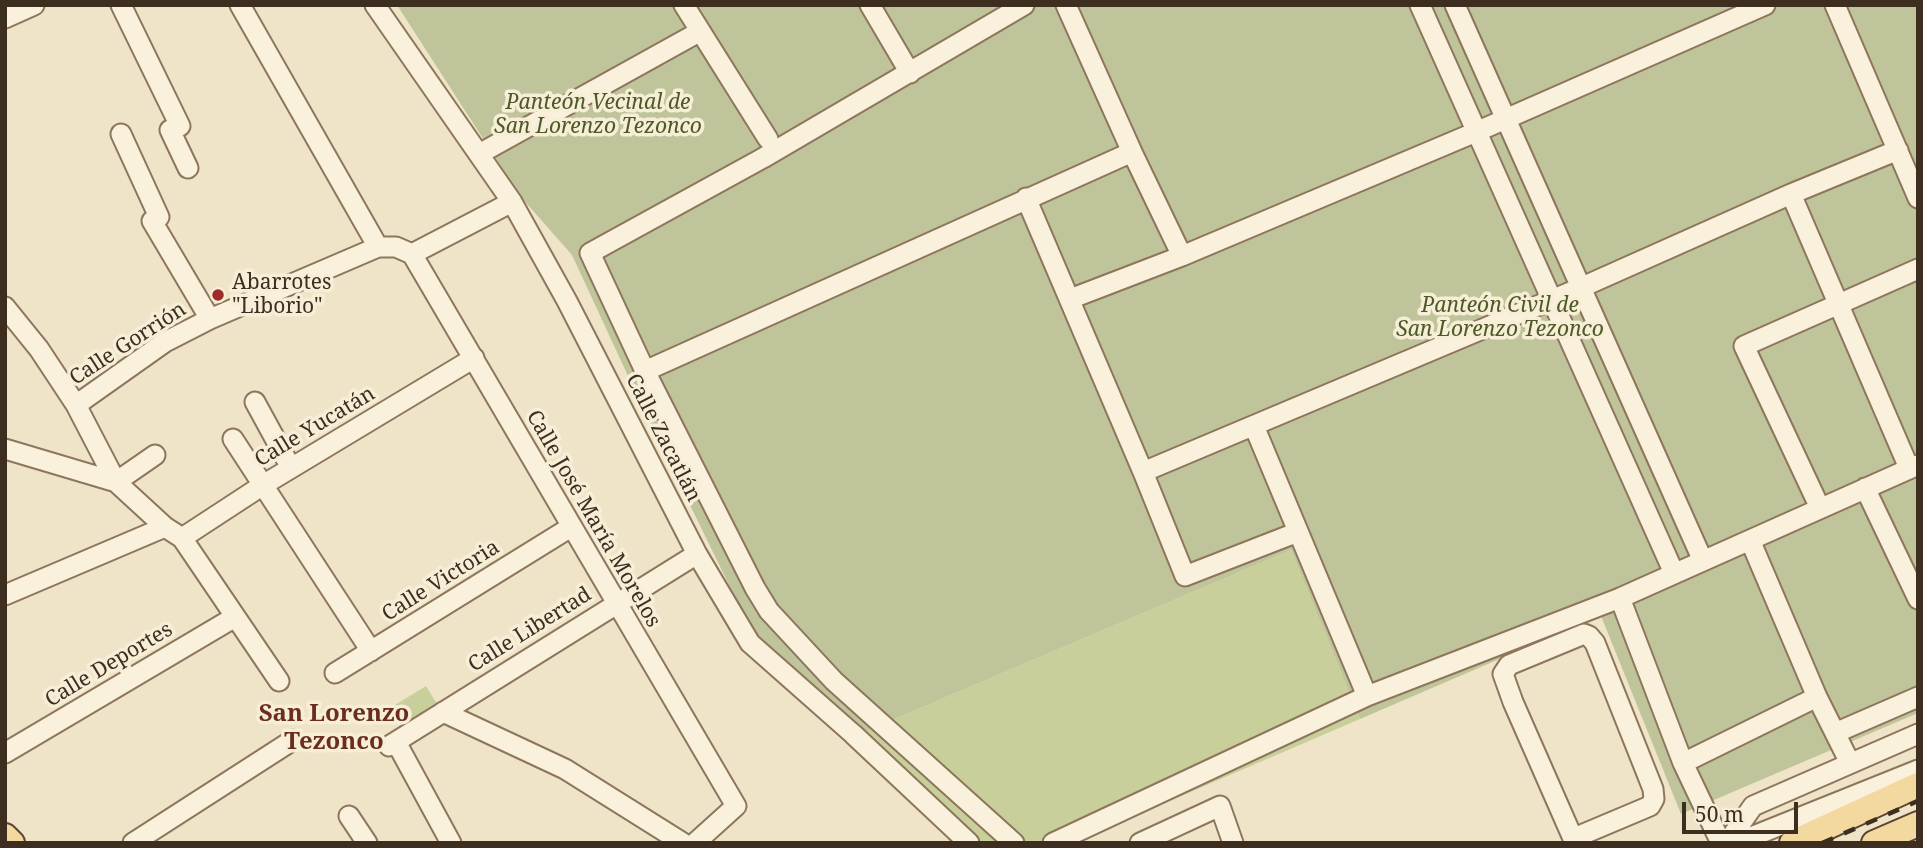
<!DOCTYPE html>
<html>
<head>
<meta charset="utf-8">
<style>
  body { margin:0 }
  #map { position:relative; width:1923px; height:848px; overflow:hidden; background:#f0e4c8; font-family:"Noto Serif",serif }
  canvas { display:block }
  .frame { position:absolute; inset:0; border:7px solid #3d2e20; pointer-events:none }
  .scale { position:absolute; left:1682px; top:802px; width:116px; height:32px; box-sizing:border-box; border:4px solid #3d2e20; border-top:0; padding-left:9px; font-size:21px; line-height:24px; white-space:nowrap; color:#3d2e20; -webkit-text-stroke:5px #f7eed8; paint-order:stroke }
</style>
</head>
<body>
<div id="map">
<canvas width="1923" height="848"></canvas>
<div class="frame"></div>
<div class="scale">50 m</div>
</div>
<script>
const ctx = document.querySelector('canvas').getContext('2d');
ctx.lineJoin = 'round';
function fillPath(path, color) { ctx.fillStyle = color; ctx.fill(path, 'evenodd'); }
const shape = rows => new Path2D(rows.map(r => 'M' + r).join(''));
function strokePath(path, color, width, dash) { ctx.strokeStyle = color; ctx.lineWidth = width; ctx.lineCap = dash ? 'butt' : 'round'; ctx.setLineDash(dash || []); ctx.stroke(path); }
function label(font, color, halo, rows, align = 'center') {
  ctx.font = font + ' "Noto Serif",serif'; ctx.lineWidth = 7; ctx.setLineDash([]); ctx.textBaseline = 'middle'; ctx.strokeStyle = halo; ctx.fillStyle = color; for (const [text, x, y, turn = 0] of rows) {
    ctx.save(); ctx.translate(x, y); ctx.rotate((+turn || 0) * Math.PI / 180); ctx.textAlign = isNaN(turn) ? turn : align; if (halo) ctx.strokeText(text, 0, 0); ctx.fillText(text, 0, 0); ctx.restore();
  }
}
fillPath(shape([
  [1291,550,1360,719,1072,843,983,843,864,732],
  [426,686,437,704,406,723,395,705]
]), '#c9cf9b');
fillPath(shape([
  [397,5,1918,5,1918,713,1681,814,1601,616,1596,615,1583,623,1360,719,1291,550,864,732,750,628,647,417,572,255,520,196]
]), '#bfc49a');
const minor = shape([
  [121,5,180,126,170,130,188,168],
  [240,5,378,247],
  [375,5,512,202,567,301,697,554,750,643,853,734,969,843],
  [684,5,768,139],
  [870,5,910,73],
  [1066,5,1132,152,1182,256,1476,132,1765,5],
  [1420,5,1674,573],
  [1455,5,1703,561],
  [1835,5,1918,198],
  [5,18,34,5],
  [121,134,159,217,152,221,210,319],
  [479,154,699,32],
  [1791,194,1909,468],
  [1026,198,1143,472,1580,288,1791,194,1898,150],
  [412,254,736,806,695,843],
  [1070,299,1182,256],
  [5,307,39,349,76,405,116,482,155,455],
  [645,371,1132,152],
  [255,402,291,468],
  [76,405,165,342,210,319,378,247,396,247,412,254,512,202],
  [1254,426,1367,696],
  [233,439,371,651],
  [5,449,116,482,165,527,182,538,279,681],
  [1143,472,1185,576,1298,532],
  [1865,488,1918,599],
  [1820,508,1744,346,1918,269],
  [182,538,263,485,474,358],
  [1750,540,1817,697,1835,733],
  [5,595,165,527],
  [1620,598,1683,763,1721,843],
  [335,673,571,527],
  [443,712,565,769,683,843],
  [396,742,451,843],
  [389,746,697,554],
  [5,753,235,617],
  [1683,763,1817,697],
  [1850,763,1835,733,1918,697],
  [349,816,367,843],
  [1574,838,1650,806,1654,799,1653,789,1595,643,1589,636,1584,634,1509,665,1503,674,1513,702,1575,843],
  [133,843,293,740],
  [1014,843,834,681,769,611,755,588,645,371,590,253,763,158,1024,5],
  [1053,843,1367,696,1620,598,1918,465],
  [1140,843,1220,806,1233,843],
  [1727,843,1753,806,1918,734],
  [1736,843,1918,770]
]);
const major = shape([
  [5,836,12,843],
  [1792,843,1918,785],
  [1874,843,1918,824]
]);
strokePath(minor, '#8d765c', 23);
strokePath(major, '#5b4430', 28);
strokePath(minor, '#faf1dc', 19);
strokePath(major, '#f3d9a0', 24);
strokePath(shape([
  [1822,843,1918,801]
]), '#3d2e20', 4.5, [12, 12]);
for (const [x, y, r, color] of [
  [218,295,7,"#9e2a2b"]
]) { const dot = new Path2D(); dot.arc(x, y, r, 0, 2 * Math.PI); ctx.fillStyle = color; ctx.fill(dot); strokePath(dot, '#f7eed8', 2.5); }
label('italic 21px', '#4d5a26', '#f7eed8', [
  ["Panteón Vecinal de",598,103],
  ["San Lorenzo Tezonco",598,127],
  ["Panteón Civil de",1500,306],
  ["San Lorenzo Tezonco",1500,330]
]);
label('21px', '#3d2e20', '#f7eed8', [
  ["Abarrotes",232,283],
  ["\"Liborio\"",232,307]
], 'left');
label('21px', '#3d2e20', '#f7eed8', [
  ["Calle Gorrión",128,344,-33],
  ["Calle Yucatán",315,427,-31],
  ["Calle Zacatlán",663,438,63],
  ["Calle José María Morelos",593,519,60],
  ["Calle Victoria",441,581,-32],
  ["Calle Libertad",530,630,-32],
  ["Calle Deportes",109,665,-31]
]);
label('bold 24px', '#6b2e1e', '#f7eed8', [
  ["San Lorenzo",334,714],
  ["Tezonco",334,742]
]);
</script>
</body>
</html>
